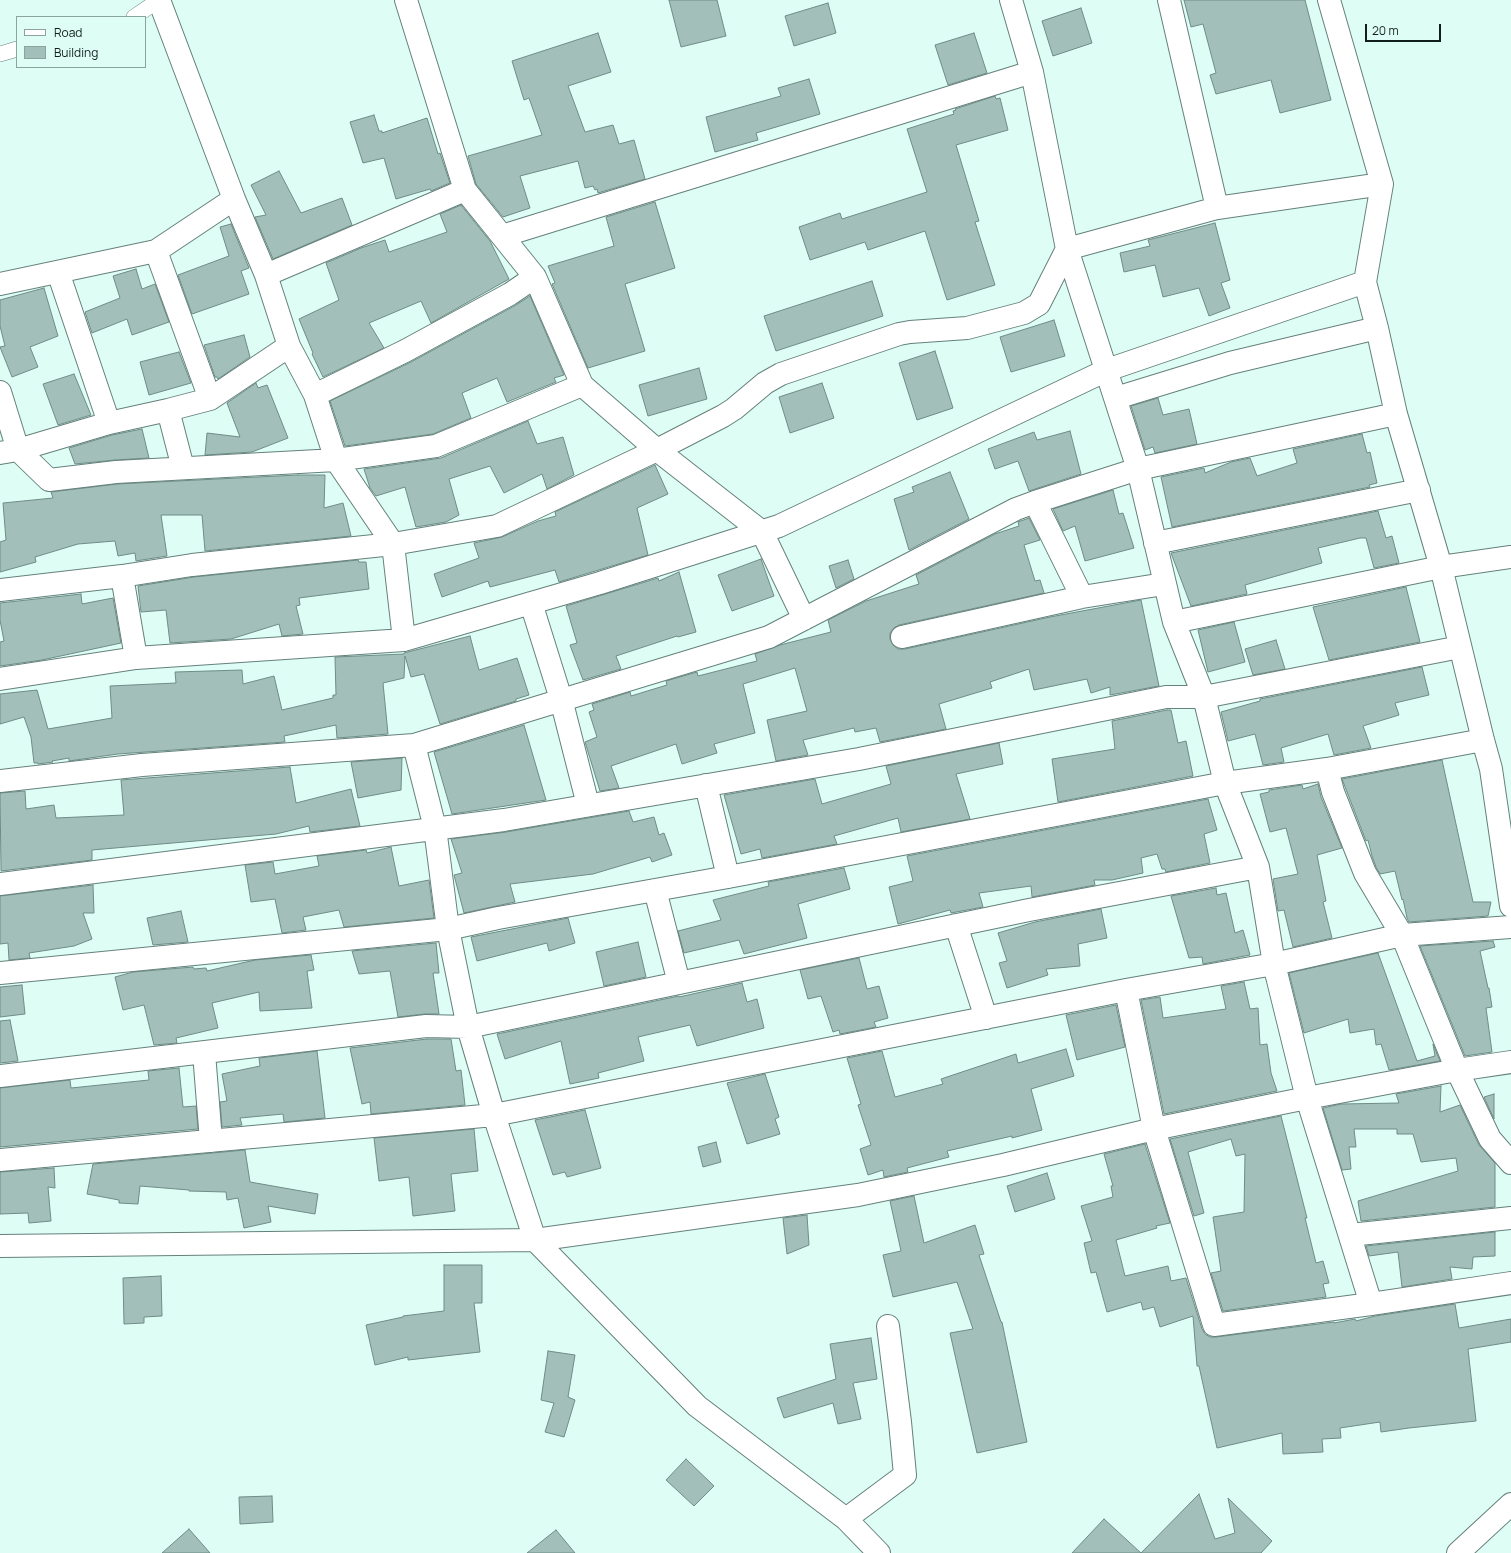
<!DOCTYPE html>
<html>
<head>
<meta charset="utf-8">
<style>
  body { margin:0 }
  #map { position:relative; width:1511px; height:1553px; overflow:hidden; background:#ddfdf5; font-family:Manrope,sans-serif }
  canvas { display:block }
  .legend { position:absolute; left:16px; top:16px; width:130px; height:52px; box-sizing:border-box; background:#ddfdf5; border:1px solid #8ca49e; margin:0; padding:5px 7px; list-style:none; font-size:12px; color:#131e1c }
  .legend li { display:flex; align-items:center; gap:8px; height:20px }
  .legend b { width:20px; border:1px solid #8ca49e }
  .scale { position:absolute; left:1365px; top:24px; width:76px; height:18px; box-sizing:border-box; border:2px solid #131e1c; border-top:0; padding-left:5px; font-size:12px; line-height:14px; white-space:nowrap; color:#131e1c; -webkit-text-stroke:3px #ddfdf5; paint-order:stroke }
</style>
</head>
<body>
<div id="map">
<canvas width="1511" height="1553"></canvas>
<ul class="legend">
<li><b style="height:5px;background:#fff"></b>Road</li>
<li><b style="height:11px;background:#a2c0b9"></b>Building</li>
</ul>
<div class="scale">20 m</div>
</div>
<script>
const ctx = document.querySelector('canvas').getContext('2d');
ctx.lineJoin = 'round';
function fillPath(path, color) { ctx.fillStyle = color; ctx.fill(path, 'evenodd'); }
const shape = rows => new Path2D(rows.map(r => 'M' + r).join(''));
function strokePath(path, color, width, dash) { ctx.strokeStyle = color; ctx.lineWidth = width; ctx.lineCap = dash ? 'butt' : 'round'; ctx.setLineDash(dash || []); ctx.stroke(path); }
const building = shape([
  [669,0,717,0,726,36,681,47,669,0],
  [1184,0,1305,0,1331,100,1280,113,1271,80,1216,94,1210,75,1216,73,1203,24,1191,27,1184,0],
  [828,3,836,33,794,46,785,16,828,3],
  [1081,8,1092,43,1053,56,1042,21,1081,8],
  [598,33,611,72,568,86,585,132,613,125,619,144,634,140,645,179,598,193,597,189,595,190,593,186,585,188,578,161,520,176,530,208,503,217,476,184,468,156,542,135,529,98,524,100,512,61,598,33],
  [974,33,987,73,948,85,935,45,974,33],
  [809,79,820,114,756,133,758,140,715,152,706,117,781,96,778,88,809,79],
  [995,96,996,99,1000,98,1008,130,956,145,979,221,975,222,995,285,947,300,925,231,868,250,865,242,810,260,799,227,840,213,842,219,927,192,907,129,954,114,953,111,956,110,955,109,995,96],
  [374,115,379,131,382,131,382,133,427,118,438,154,440,153,450,183,431,191,430,189,396,199,384,158,363,163,350,122,374,115],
  [279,171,301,213,342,198,352,225,273,259,255,217,266,215,251,185,279,171],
  [655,202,675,268,625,284,645,351,588,368,552,284,555,283,548,266,614,246,606,217,655,202],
  [461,205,490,241,509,279,431,323,421,301,369,323,384,348,323,377,312,354,313,353,299,319,339,300,326,263,361,248,385,240,389,252,447,232,440,214,461,205],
  [1215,223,1230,280,1221,283,1230,308,1209,316,1199,288,1163,297,1155,265,1124,272,1120,253,1150,246,1148,240,1215,223],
  [231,224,249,268,241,271,249,294,192,314,178,275,229,256,220,227,231,224],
  [136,269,142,289,155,284,169,322,132,335,127,319,92,333,85,312,120,298,113,276,136,269],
  [872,281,883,316,776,351,764,316,872,281],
  [44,288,58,336,30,347,38,367,12,377,0,347,5,346,0,326,0,300,44,288],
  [530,296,564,375,554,378,556,382,507,402,497,378,462,393,471,418,433,434,345,446,330,401,411,362,516,305,530,296],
  [1054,320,1065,356,1011,372,1000,337,1054,320],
  [244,335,250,357,218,379,217,377,215,377,204,345,244,335],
  [935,351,953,408,917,420,899,363,935,351],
  [179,352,191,383,149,395,140,362,179,352],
  [699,368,707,399,648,416,639,385,699,368],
  [74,374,91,415,58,425,43,384,74,374],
  [256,383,258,388,267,385,288,438,252,452,205,455,207,433,240,437,227,403,256,383],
  [822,383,834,418,790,433,779,397,822,383],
  [1158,398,1163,415,1189,409,1197,444,1155,453,1153,447,1145,450,1131,406,1158,398],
  [528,421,537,444,563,437,574,475,547,489,542,474,504,493,490,466,449,479,459,515,446,522,416,527,405,487,376,496,370,488,364,469,441,458,528,421],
  [142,429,149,458,115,460,75,464,69,448,112,435,142,429],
  [1070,431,1081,474,1029,491,1018,461,995,469,988,449,1034,432,1037,440,1070,431],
  [1362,434,1367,453,1370,452,1377,483,1369,485,1370,487,1172,527,1161,477,1204,468,1205,473,1231,462,1250,458,1257,476,1297,463,1293,449,1362,434],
  [655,465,668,494,637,508,648,555,559,582,555,570,490,587,488,581,442,597,434,574,479,558,474,543,502,537,538,521,556,516,555,512,655,465],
  [950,472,969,519,909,550,894,499,914,492,912,487,950,472],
  [298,475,325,475,324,508,343,503,351,536,205,551,202,515,161,515,167,556,136,561,135,553,118,556,115,541,78,544,35,557,36,562,0,572,0,542,6,540,3,503,53,498,51,492,117,484,298,475],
  [1113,490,1119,514,1123,513,1134,548,1085,561,1075,526,1063,531,1053,509,1113,490],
  [1378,511,1386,538,1392,536,1399,563,1374,568,1366,538,1360,538,1318,548,1322,563,1245,585,1247,594,1191,606,1171,553,1378,511],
  [1029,518,1040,540,1024,545,1035,581,1040,580,1044,593,899,625,894,628,890,633,890,639,893,645,898,649,905,649,1050,617,1141,600,1159,686,1110,695,1110,687,1091,693,1087,679,1034,690,1029,669,990,682,992,688,939,704,946,729,880,742,876,728,855,732,854,728,803,740,808,755,776,761,767,720,807,711,795,668,743,684,755,733,714,744,717,753,682,764,676,744,611,766,619,788,600,791,585,742,597,737,589,712,594,710,592,704,630,692,631,696,667,685,666,681,697,672,698,676,757,661,755,654,780,645,831,632,828,620,866,601,919,584,916,575,995,534,1019,526,1018,522,1029,518],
  [761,559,774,596,732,611,718,575,761,559],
  [358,560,359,562,366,562,369,589,299,598,300,605,296,606,303,634,282,636,279,624,231,639,170,643,166,610,141,612,138,586,194,577,358,560],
  [848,560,854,579,836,588,829,566,848,560],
  [679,572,696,632,678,637,677,636,616,656,621,669,583,680,570,645,577,643,566,606,658,578,659,581,679,572],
  [1406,587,1420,642,1329,660,1313,607,1406,587],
  [81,594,82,604,113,598,121,643,42,660,0,666,0,642,4,641,0,620,0,603,81,594],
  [1234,622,1245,662,1208,672,1198,630,1234,622],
  [470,636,479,670,517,658,529,695,516,699,516,701,440,724,424,674,411,677,405,656,404,678,383,683,388,734,337,738,336,725,284,736,285,742,118,754,69,761,69,758,52,761,53,762,38,764,38,763,34,763,31,737,24,717,0,724,0,694,37,690,48,729,112,718,110,686,176,683,175,672,242,670,243,684,274,676,282,710,333,698,333,695,336,695,335,657,404,654,404,653,470,636],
  [1276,640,1285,669,1253,675,1245,649,1276,640],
  [1422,667,1429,695,1395,703,1399,715,1363,726,1371,748,1334,755,1328,734,1281,748,1284,762,1263,765,1255,734,1228,741,1221,712,1260,701,1260,699,1422,667],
  [1167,710,1171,710,1178,743,1186,741,1193,776,1058,802,1052,759,1115,749,1112,721,1167,710],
  [524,725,546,800,452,814,434,752,524,725],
  [999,743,1003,764,956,774,970,819,901,832,898,818,834,836,837,844,762,858,760,849,741,854,724,795,815,779,822,804,891,784,886,766,999,743],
  [402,758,401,790,358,798,351,762,402,758],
  [1442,760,1473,902,1491,902,1488,916,1409,922,1407,918,1403,899,1402,900,1395,871,1380,874,1376,867,1372,856,1368,840,1366,841,1342,779,1442,760],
  [290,767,296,803,351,789,360,826,310,832,309,826,276,834,92,850,92,860,1,871,0,793,25,791,26,809,54,805,56,818,124,815,121,780,290,767],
  [1318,784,1321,797,1342,848,1317,855,1326,901,1323,902,1332,938,1293,947,1284,910,1278,911,1273,879,1298,874,1286,828,1270,832,1260,794,1269,792,1269,790,1302,785,1303,789,1318,784],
  [1208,799,1217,830,1204,834,1210,863,1166,872,1165,869,1162,869,1157,854,1141,858,1143,873,1112,880,1094,880,1095,885,1032,897,1031,886,979,893,983,907,951,913,950,910,898,924,889,887,913,881,907,856,1208,799],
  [629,811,633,822,654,817,659,835,664,833,672,855,652,862,650,857,593,874,510,884,515,902,464,913,454,875,462,873,451,839,506,832,629,811],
  [391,847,399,886,429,880,434,918,344,927,339,910,303,917,306,930,282,933,275,899,251,902,245,865,273,862,275,874,319,866,317,856,366,850,367,853,391,847],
  [844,868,850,889,798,904,807,938,744,954,739,940,684,953,678,931,721,920,713,900,769,886,768,882,844,868],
  [93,885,94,913,83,913,92,939,74,946,29,953,30,958,9,960,8,943,0,944,0,896,93,885],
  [1216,888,1217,895,1226,893,1235,933,1243,930,1250,955,1203,964,1202,957,1189,958,1171,896,1216,888],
  [1101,909,1107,938,1078,944,1080,966,1046,969,1048,975,1007,988,999,963,1007,961,998,933,1035,922,1101,909],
  [181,911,188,942,153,945,147,918,181,911],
  [568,918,575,943,549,951,547,943,477,961,471,937,568,918],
  [1493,941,1495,947,1480,951,1488,988,1489,988,1492,1007,1486,1008,1492,1052,1465,1056,1420,946,1493,941],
  [638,942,646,977,604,986,596,952,638,942],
  [436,943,439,973,433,973,439,1014,425,1014,398,1017,390,971,359,974,352,951,436,943],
  [1378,953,1417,1061,1435,1056,1433,1044,1440,1061,1389,1070,1381,1044,1376,1045,1374,1029,1350,1033,1348,1019,1304,1033,1289,973,1378,953],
  [311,955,314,970,307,971,312,1008,260,1011,259,992,212,1003,218,1028,176,1038,177,1043,154,1045,144,1005,123,1010,115,977,133,972,193,967,194,969,206,968,207,971,255,960,311,955],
  [859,958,867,989,879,986,888,1018,874,1022,876,1027,840,1034,839,1030,833,1032,821,996,808,999,800,970,859,958],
  [1244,982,1250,1009,1258,1008,1260,1045,1267,1044,1271,1073,1277,1091,1164,1114,1141,1000,1160,997,1163,1018,1226,1009,1221,986,1244,982],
  [742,983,747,1002,757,999,764,1028,697,1046,690,1025,638,1037,644,1061,598,1073,599,1078,570,1084,561,1041,505,1059,497,1034,679,996,679,997,742,983],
  [22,985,25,1014,0,1017,0,987,22,985],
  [1116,1005,1125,1047,1077,1060,1066,1015,1116,1005],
  [10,1020,18,1061,0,1063,0,1021,10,1020],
  [427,1039,451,1039,456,1071,461,1070,465,1105,371,1114,370,1102,362,1104,350,1048,427,1039],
  [1066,1049,1074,1076,1031,1089,1042,1130,1012,1138,1012,1136,947,1151,949,1157,907,1168,908,1172,884,1177,883,1170,868,1175,860,1149,871,1145,858,1105,861,1104,847,1058,882,1051,895,1097,943,1084,941,1079,1016,1054,1018,1063,1066,1049],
  [317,1051,325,1118,284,1122,283,1114,240,1118,242,1125,222,1127,220,1102,227,1101,222,1074,260,1066,259,1058,317,1051],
  [179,1068,183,1107,196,1106,198,1129,0,1147,0,1088,70,1080,71,1088,149,1080,148,1071,179,1068],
  [765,1074,779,1117,775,1119,780,1134,747,1144,727,1083,765,1074],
  [1441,1086,1440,1112,1460,1105,1479,1145,1495,1163,1495,1207,1361,1221,1358,1201,1458,1171,1456,1158,1421,1162,1413,1134,1397,1134,1397,1129,1354,1129,1356,1147,1349,1147,1351,1169,1342,1170,1323,1108,1341,1104,1399,1103,1396,1094,1441,1086],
  [1494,1094,1494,1119,1484,1097,1494,1094],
  [585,1110,601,1168,567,1177,565,1172,553,1175,535,1120,585,1110],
  [1281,1116,1307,1218,1305,1218,1316,1263,1323,1261,1329,1283,1323,1284,1326,1297,1223,1311,1211,1273,1221,1271,1213,1217,1244,1212,1245,1154,1236,1156,1231,1139,1188,1152,1204,1213,1194,1216,1170,1139,1281,1116],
  [474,1129,478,1171,451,1174,455,1211,413,1216,409,1177,379,1181,374,1138,474,1129],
  [716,1142,721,1162,703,1167,698,1147,716,1142],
  [1145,1144,1170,1223,1156,1226,1157,1228,1116,1240,1125,1276,1168,1266,1171,1281,1186,1278,1202,1329,1205,1334,1210,1337,1216,1337,1334,1322,1334,1323,1355,1319,1356,1321,1375,1316,1455,1304,1459,1328,1511,1319,1511,1342,1468,1349,1476,1421,1409,1428,1381,1432,1380,1422,1340,1428,1341,1438,1322,1439,1323,1452,1283,1454,1282,1433,1217,1448,1199,1366,1197,1366,1193,1316,1160,1327,1154,1307,1143,1310,1141,1302,1107,1312,1096,1272,1091,1273,1084,1243,1092,1241,1081,1206,1113,1197,1111,1186,1113,1186,1104,1154,1145,1144],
  [245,1150,250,1182,318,1194,315,1214,268,1206,271,1222,244,1228,238,1198,227,1200,226,1192,189,1191,189,1190,140,1186,138,1204,119,1203,119,1200,87,1194,93,1164,245,1150],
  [54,1168,55,1188,48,1187,51,1221,29,1223,28,1213,0,1214,0,1172,54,1168],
  [1047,1173,1055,1199,1015,1212,1007,1186,1047,1173],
  [914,1196,924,1243,975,1225,984,1254,979,1255,1001,1322,1002,1322,1027,1442,977,1453,950,1333,973,1329,957,1282,893,1297,883,1255,901,1251,890,1201,914,1196],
  [807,1215,809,1245,787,1254,783,1218,807,1215],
  [1495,1232,1495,1256,1473,1257,1472,1269,1450,1267,1452,1279,1402,1287,1398,1252,1369,1256,1366,1246,1495,1232],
  [444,1265,482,1265,482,1303,474,1303,480,1352,408,1360,408,1357,375,1365,366,1325,403,1317,403,1316,444,1311,444,1265],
  [161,1276,162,1316,144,1317,144,1323,124,1324,123,1278,161,1276],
  [871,1338,877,1379,853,1383,861,1419,838,1424,833,1403,784,1418,777,1398,836,1379,830,1344,871,1338],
  [548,1351,575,1355,568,1397,575,1400,564,1437,545,1432,554,1403,541,1400,548,1351],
  [686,1459,714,1486,694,1506,666,1480,686,1459],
  [1199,1494,1215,1539,1235,1533,1228,1498,1272,1541,1261,1553,1141,1553,1199,1494],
  [272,1496,273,1522,240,1524,239,1497,272,1496],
  [1104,1519,1141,1553,1072,1553,1104,1519],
  [189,1529,210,1553,162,1553,189,1529],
  [556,1530,575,1553,527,1553,556,1530]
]);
fillPath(building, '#a2c0b9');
strokePath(building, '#6f8c86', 1);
const lane = shape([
  [134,17,159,0],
  [0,54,17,49]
]);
const street = shape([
  [159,0,234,199,266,275],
  [406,0,465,190],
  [1011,0,1032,72,1067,249,1138,469,1174,622,1204,697,1225,783,1258,867,1274,964,1307,1098,1371,1304],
  [1169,0,1217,208],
  [1329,0,1382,184,1365,282],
  [502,236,1032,72],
  [156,251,210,399],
  [58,272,109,423],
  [535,277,582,385,657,450,762,532,804,619],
  [0,284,156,251,234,199],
  [1377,328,1396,414,1441,567,1483,740,1491,769,1511,906],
  [289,346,266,275,465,190,535,277,510,294,405,351,315,395],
  [0,392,18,450,49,480,116,472,336,460,436,446,582,385],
  [168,410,183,468],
  [0,453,18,450,109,423,168,410,210,399,289,346,315,395,336,460,393,544,404,640],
  [1035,502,1082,597],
  [1155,543,1419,490],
  [122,576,136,658],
  [0,590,122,576,192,565,393,544,497,526,657,450,723,416,734,409,765,383,781,374,899,334,910,332,967,328,1024,313,1039,304,1067,249,1217,208,1382,184],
  [531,603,561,699,588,805],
  [1174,622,1441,567,1511,557],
  [902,637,1082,597,1164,584],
  [0,679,136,658,404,640,600,583,779,526,1107,370,1365,282,1377,328,1230,363,1116,398],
  [414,745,435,828,448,929,468,1027,494,1115,535,1240,697,1406,846,1519,879,1553],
  [1327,769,1333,792,1365,873,1402,935,1457,1070,1490,1139,1511,1163],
  [0,781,142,765,414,745,769,637,1016,509,1035,502,1138,469,1396,414],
  [706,785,728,877],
  [0,884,504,820,859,759,1166,697,1204,697,1460,647],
  [655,890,679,983],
  [956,925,986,1018],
  [0,973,448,929,498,918,728,877,1225,783,1327,769,1483,740],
  [1126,990,1154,1129,1214,1325,1371,1304,1511,1283],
  [204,1053,211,1141],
  [0,1076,426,1026,468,1027,1029,910,1258,867],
  [0,1160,494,1115,1126,990,1274,964,1402,935,1511,927],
  [1350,1235,1511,1218],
  [0,1246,535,1240,858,1195,1003,1165,1154,1129,1307,1098,1457,1070,1511,1062],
  [846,1519,905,1475,900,1422,888,1326],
  [1458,1553,1511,1504]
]);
strokePath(lane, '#65817b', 16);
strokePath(street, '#65817b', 24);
strokePath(lane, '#fff', 15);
strokePath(street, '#fff', 22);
</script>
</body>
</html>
